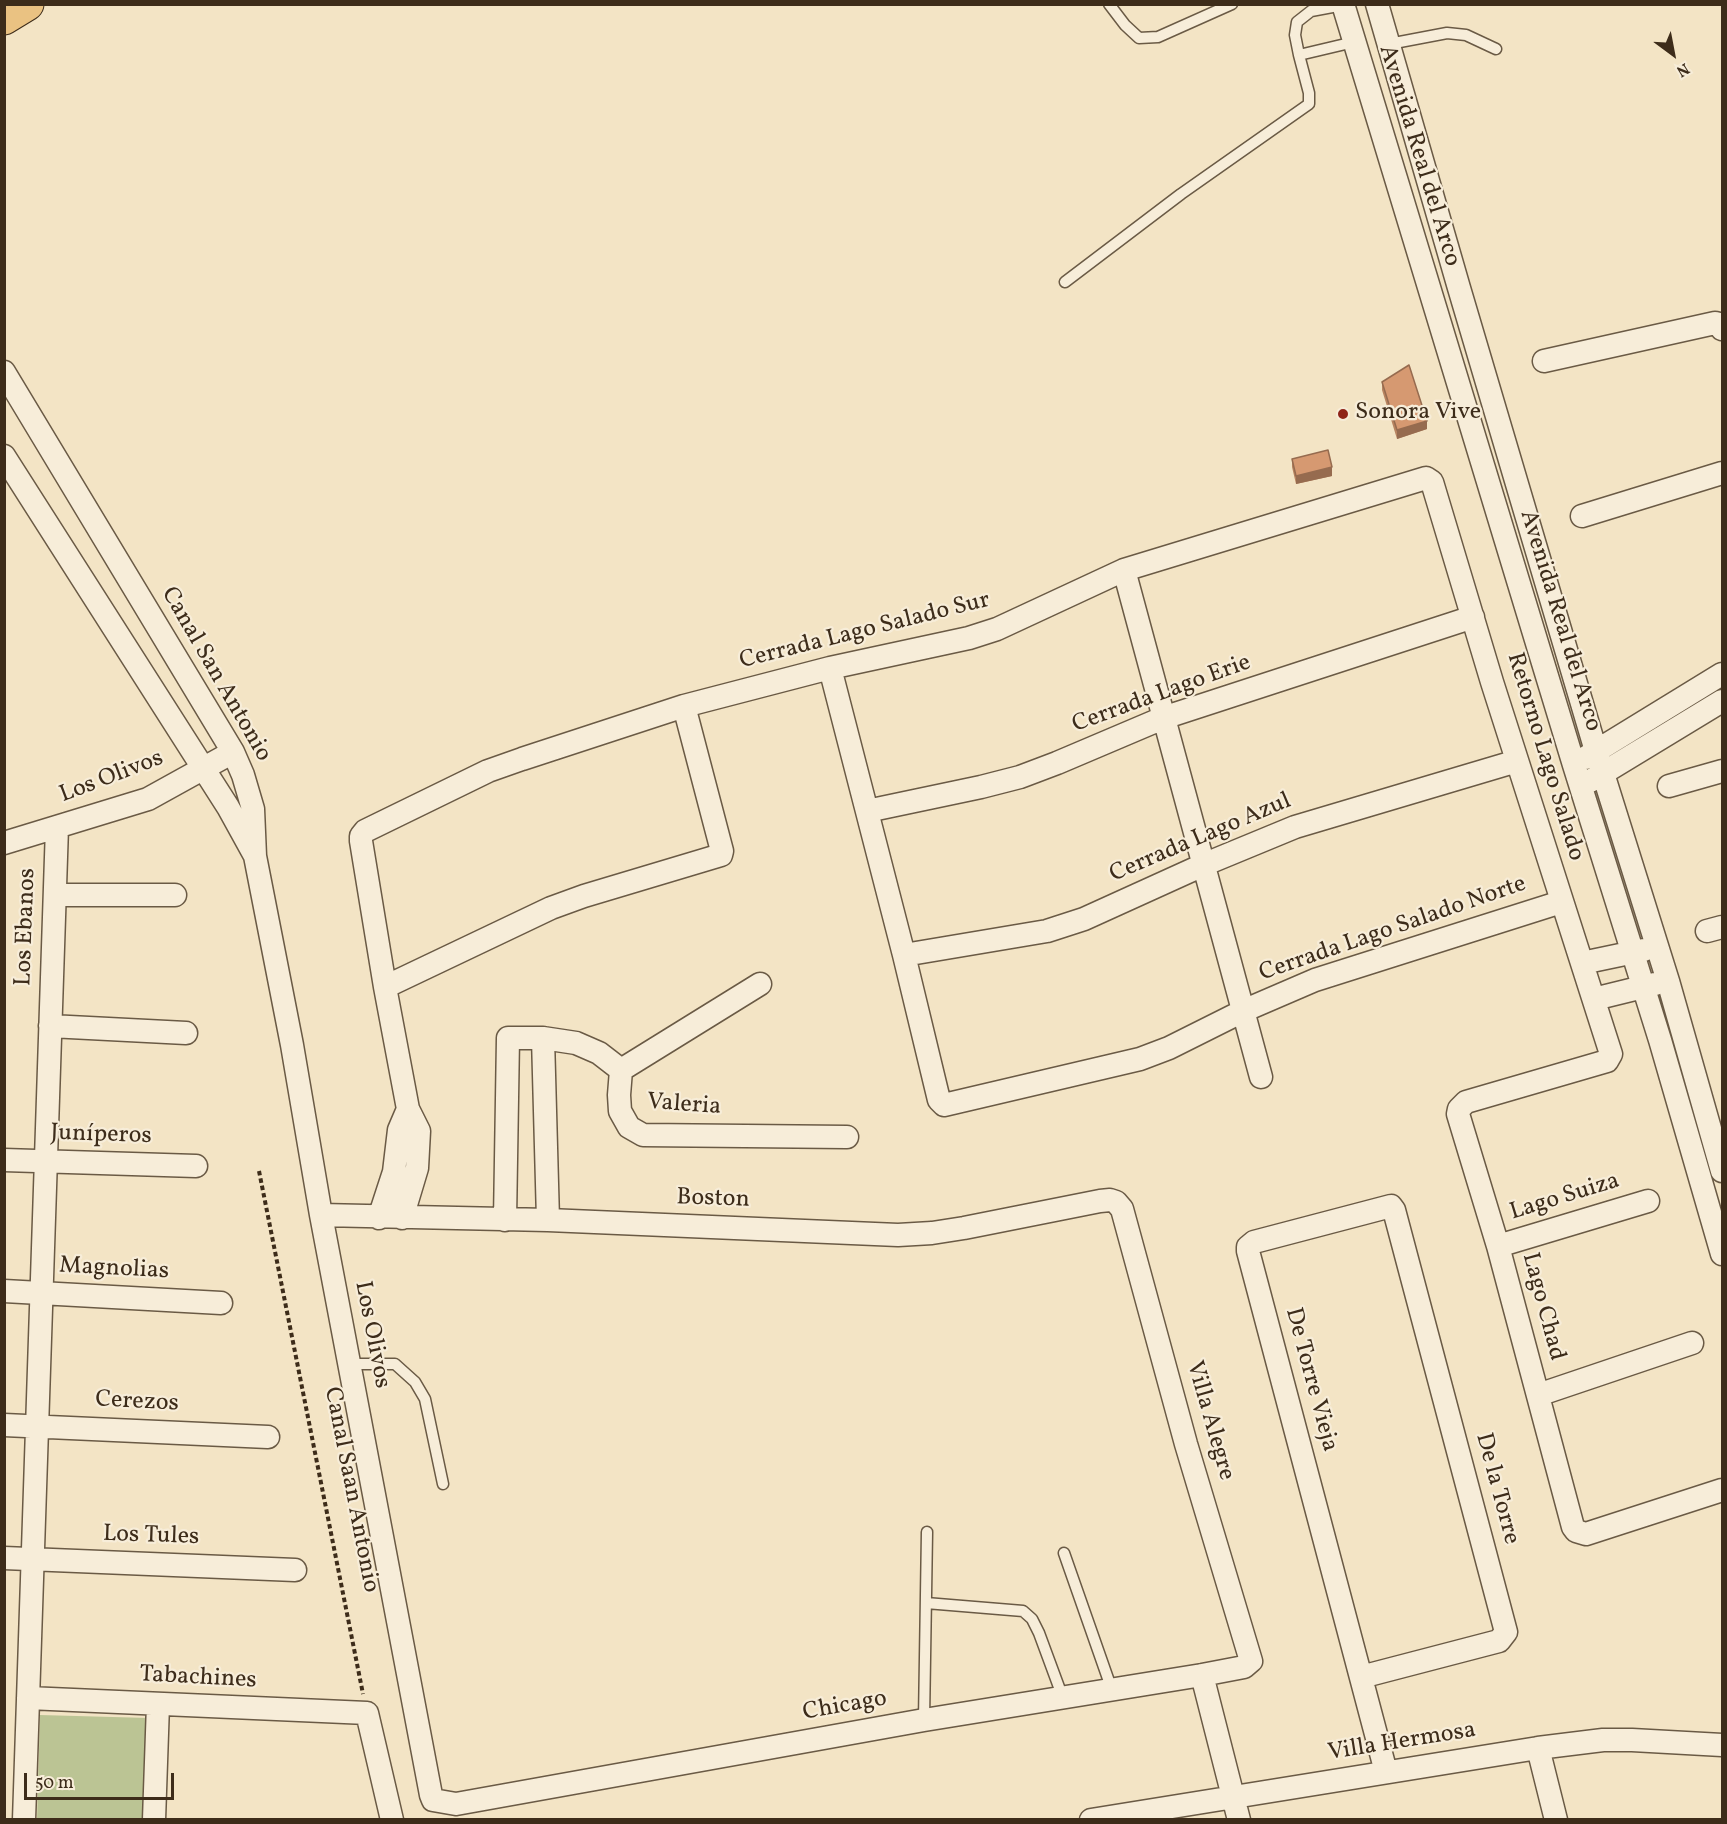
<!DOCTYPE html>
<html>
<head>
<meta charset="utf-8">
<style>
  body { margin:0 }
  #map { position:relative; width:1727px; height:1824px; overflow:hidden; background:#f3e4c5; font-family:Vollkorn,serif }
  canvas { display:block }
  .frame { position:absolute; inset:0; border:6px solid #3d2c1a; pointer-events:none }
  .north { position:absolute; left:1643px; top:24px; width:60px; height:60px; -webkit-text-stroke:4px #f7edd9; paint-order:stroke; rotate:148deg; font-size:16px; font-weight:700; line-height:24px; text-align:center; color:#3d2c1a }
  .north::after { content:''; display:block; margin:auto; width:21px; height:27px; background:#3d2c1a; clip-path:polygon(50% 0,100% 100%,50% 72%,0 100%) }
  .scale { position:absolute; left:24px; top:1773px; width:150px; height:27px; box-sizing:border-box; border:3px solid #3d2c1a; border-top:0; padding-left:8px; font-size:18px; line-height:21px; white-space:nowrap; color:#3d2c1a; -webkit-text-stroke:4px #f7edd9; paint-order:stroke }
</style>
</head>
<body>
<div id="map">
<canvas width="1727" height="1824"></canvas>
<div class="frame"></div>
<div class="north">N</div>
<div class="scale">50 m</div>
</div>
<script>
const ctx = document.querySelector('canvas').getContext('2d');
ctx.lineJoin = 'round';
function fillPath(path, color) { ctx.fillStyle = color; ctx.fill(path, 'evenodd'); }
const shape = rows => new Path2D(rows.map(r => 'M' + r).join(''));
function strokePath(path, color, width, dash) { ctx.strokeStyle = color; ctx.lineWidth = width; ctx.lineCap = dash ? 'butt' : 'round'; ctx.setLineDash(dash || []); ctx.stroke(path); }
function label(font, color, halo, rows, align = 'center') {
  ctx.font = font + ' Vollkorn,serif'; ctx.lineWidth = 4.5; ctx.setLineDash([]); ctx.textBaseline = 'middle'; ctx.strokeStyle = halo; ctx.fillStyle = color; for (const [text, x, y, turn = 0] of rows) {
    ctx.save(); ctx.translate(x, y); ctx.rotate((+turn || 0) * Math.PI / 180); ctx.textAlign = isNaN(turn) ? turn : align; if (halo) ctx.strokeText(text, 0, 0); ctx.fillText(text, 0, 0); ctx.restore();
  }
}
fillPath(shape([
  [40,1715,149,1718,146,1819,37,1820]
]), '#bbc494');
const lane = shape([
  [1109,4,1125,25,1139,38,1158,37,1232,4],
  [1343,5,1311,11,1297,22,1295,35,1299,55,1354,42],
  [1389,44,1447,33,1466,35,1496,49],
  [1065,282,1181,194,1309,104,1309,93,1299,55],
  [349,1364,395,1364,415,1382,425,1399,443,1484],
  [1064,1553,1112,1690],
  [926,1603,1023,1611,1032,1619,1039,1633,1063,1698],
  [924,1720,927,1532]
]);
const street = shape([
  [1343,4,1574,765,1660,1040,1722,1254],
  [1377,4,1459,288,1596,751,1668,981,1722,1171],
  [1544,361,1715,323,1719,324,1722,329],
  [4,372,233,752,243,775,253,809,255,856,228,807,4,456],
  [1582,516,1722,473],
  [1124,570,1261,1077],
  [830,668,904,955,939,1100,944,1105,1140,1059,1169,1048,1243,1011,1315,980,1561,902],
  [1585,758,1722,674],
  [1590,781,1722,701],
  [1669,786,1722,771],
  [867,811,981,787,1020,777,1057,763,1163,718,1473,617],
  [4,843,148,799,233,752],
  [255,856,292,1045,321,1215,431,1795,433,1800,456,1804,924,1720,1202,1675,1244,1667,1251,1661,1186,1444,1122,1209,1116,1202,1110,1200,1100,1201,964,1228,932,1233,898,1235,548,1220,321,1215],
  [55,895,175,895],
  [1707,931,1722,927],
  [904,955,1047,931,1084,919,1203,865,1295,827,1517,761],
  [1582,963,1644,950],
  [385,987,551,908,584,896,721,855,722,851,684,706],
  [1594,999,1655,984],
  [50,1026,186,1033],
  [543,1038,548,1220],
  [621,1070,760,984],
  [4,1160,196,1166],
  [379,1218,394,1172,399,1130,408,1109],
  [402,1218,417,1168,419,1131,408,1109,385,987,361,841,361,836,365,831,488,771,522,759,684,706,830,668,969,638,997,629,1124,570,1426,478,1432,482,1492,682,1611,1054,1607,1061,1466,1102,1459,1109,1458,1114,1498,1246,1573,1527,1576,1531,1586,1534,1722,1490],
  [505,1220,508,1038,543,1038,576,1043,599,1053,621,1070,619,1095,620,1111,629,1127,643,1135,847,1137],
  [1498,1246,1648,1201],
  [4,1291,221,1303],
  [1538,1395,1692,1343],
  [4,1425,268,1437],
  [4,1558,295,1570],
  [1202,1675,1239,1820],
  [1361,1677,1499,1641,1506,1632,1394,1210,1391,1206,1254,1242,1248,1247,1248,1251,1386,1772],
  [28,1698,367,1713,392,1820],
  [1538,1748,1556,1820],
  [24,1820,57,827],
  [154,1820,158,1704],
  [1091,1820,1538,1748,1603,1740,1632,1740,1722,1745]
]);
const primary = shape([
  [4,18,27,4]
]);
strokePath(lane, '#6a5a45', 13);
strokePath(street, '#6a5a45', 25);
strokePath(primary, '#3d2c1a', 35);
strokePath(shape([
  [259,1171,363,1694]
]), '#3d2c1a', 4, [4.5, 3]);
strokePath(lane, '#f7edd9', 10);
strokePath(street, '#f7edd9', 22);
strokePath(primary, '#eac282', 33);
fillPath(shape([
  [1382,382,1427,429,1397,439,1382,390],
  [1292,459,1332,476,1296,484,1292,467]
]), '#b88461');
fillPath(shape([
  [1427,421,1427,429,1397,439,1397,430],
  [1332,467,1332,476,1296,484,1296,476]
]), '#966b4f');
const building = shape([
  [1409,365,1427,421,1397,430,1382,382,1409,365],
  [1328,450,1332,467,1296,476,1292,459,1328,450]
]);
fillPath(building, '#d69971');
strokePath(building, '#966b4f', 1.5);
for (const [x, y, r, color] of [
  [1343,414,6,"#8f2418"]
]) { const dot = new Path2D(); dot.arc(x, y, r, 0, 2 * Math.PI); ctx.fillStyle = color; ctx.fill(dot); strokePath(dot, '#f7edd9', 2); }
label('24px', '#3d2c1a', '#f7edd9', [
  ["Avenida Real del Arco",1418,156,73],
  ["Avenida Real del Arco",1559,621,73],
  ["Cerrada Lago Salado Sur",865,632,-14],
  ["Canal San Antonio",215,675,60],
  ["Cerrada Lago Erie",1162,695,-20],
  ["Retorno Lago Salado",1544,757,73],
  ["Los Olivos",112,778,-21],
  ["Cerrada Lago Azul",1201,839,-23],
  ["Los Ebanos",27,927,-88],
  ["Cerrada Lago Salado Norte",1393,930,-19],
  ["Valeria",684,1106,4],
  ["Juníperos",101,1136,2],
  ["Lago Suiza",1565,1198,-17],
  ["Boston",713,1200,2],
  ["Magnolias",114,1270,3],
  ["Lago Chad",1542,1307,75],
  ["Los Olivos",371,1335,79],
  ["De Torre Vieja",1310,1380,75],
  ["Cerezos",137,1403,3],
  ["Villa Alegre",1209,1421,74],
  ["De la Torre",1496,1489,75],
  ["Canal Saan Antonio",350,1490,79],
  ["Los Tules",151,1537,2],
  ["Tabachines",198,1679,3],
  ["Chicago",845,1707,-10],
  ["Villa Hermosa",1402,1743,-9]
]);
label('24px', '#3d2c1a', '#f7edd9', [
  ["Sonora Vive",1355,414]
], 'left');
</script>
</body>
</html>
